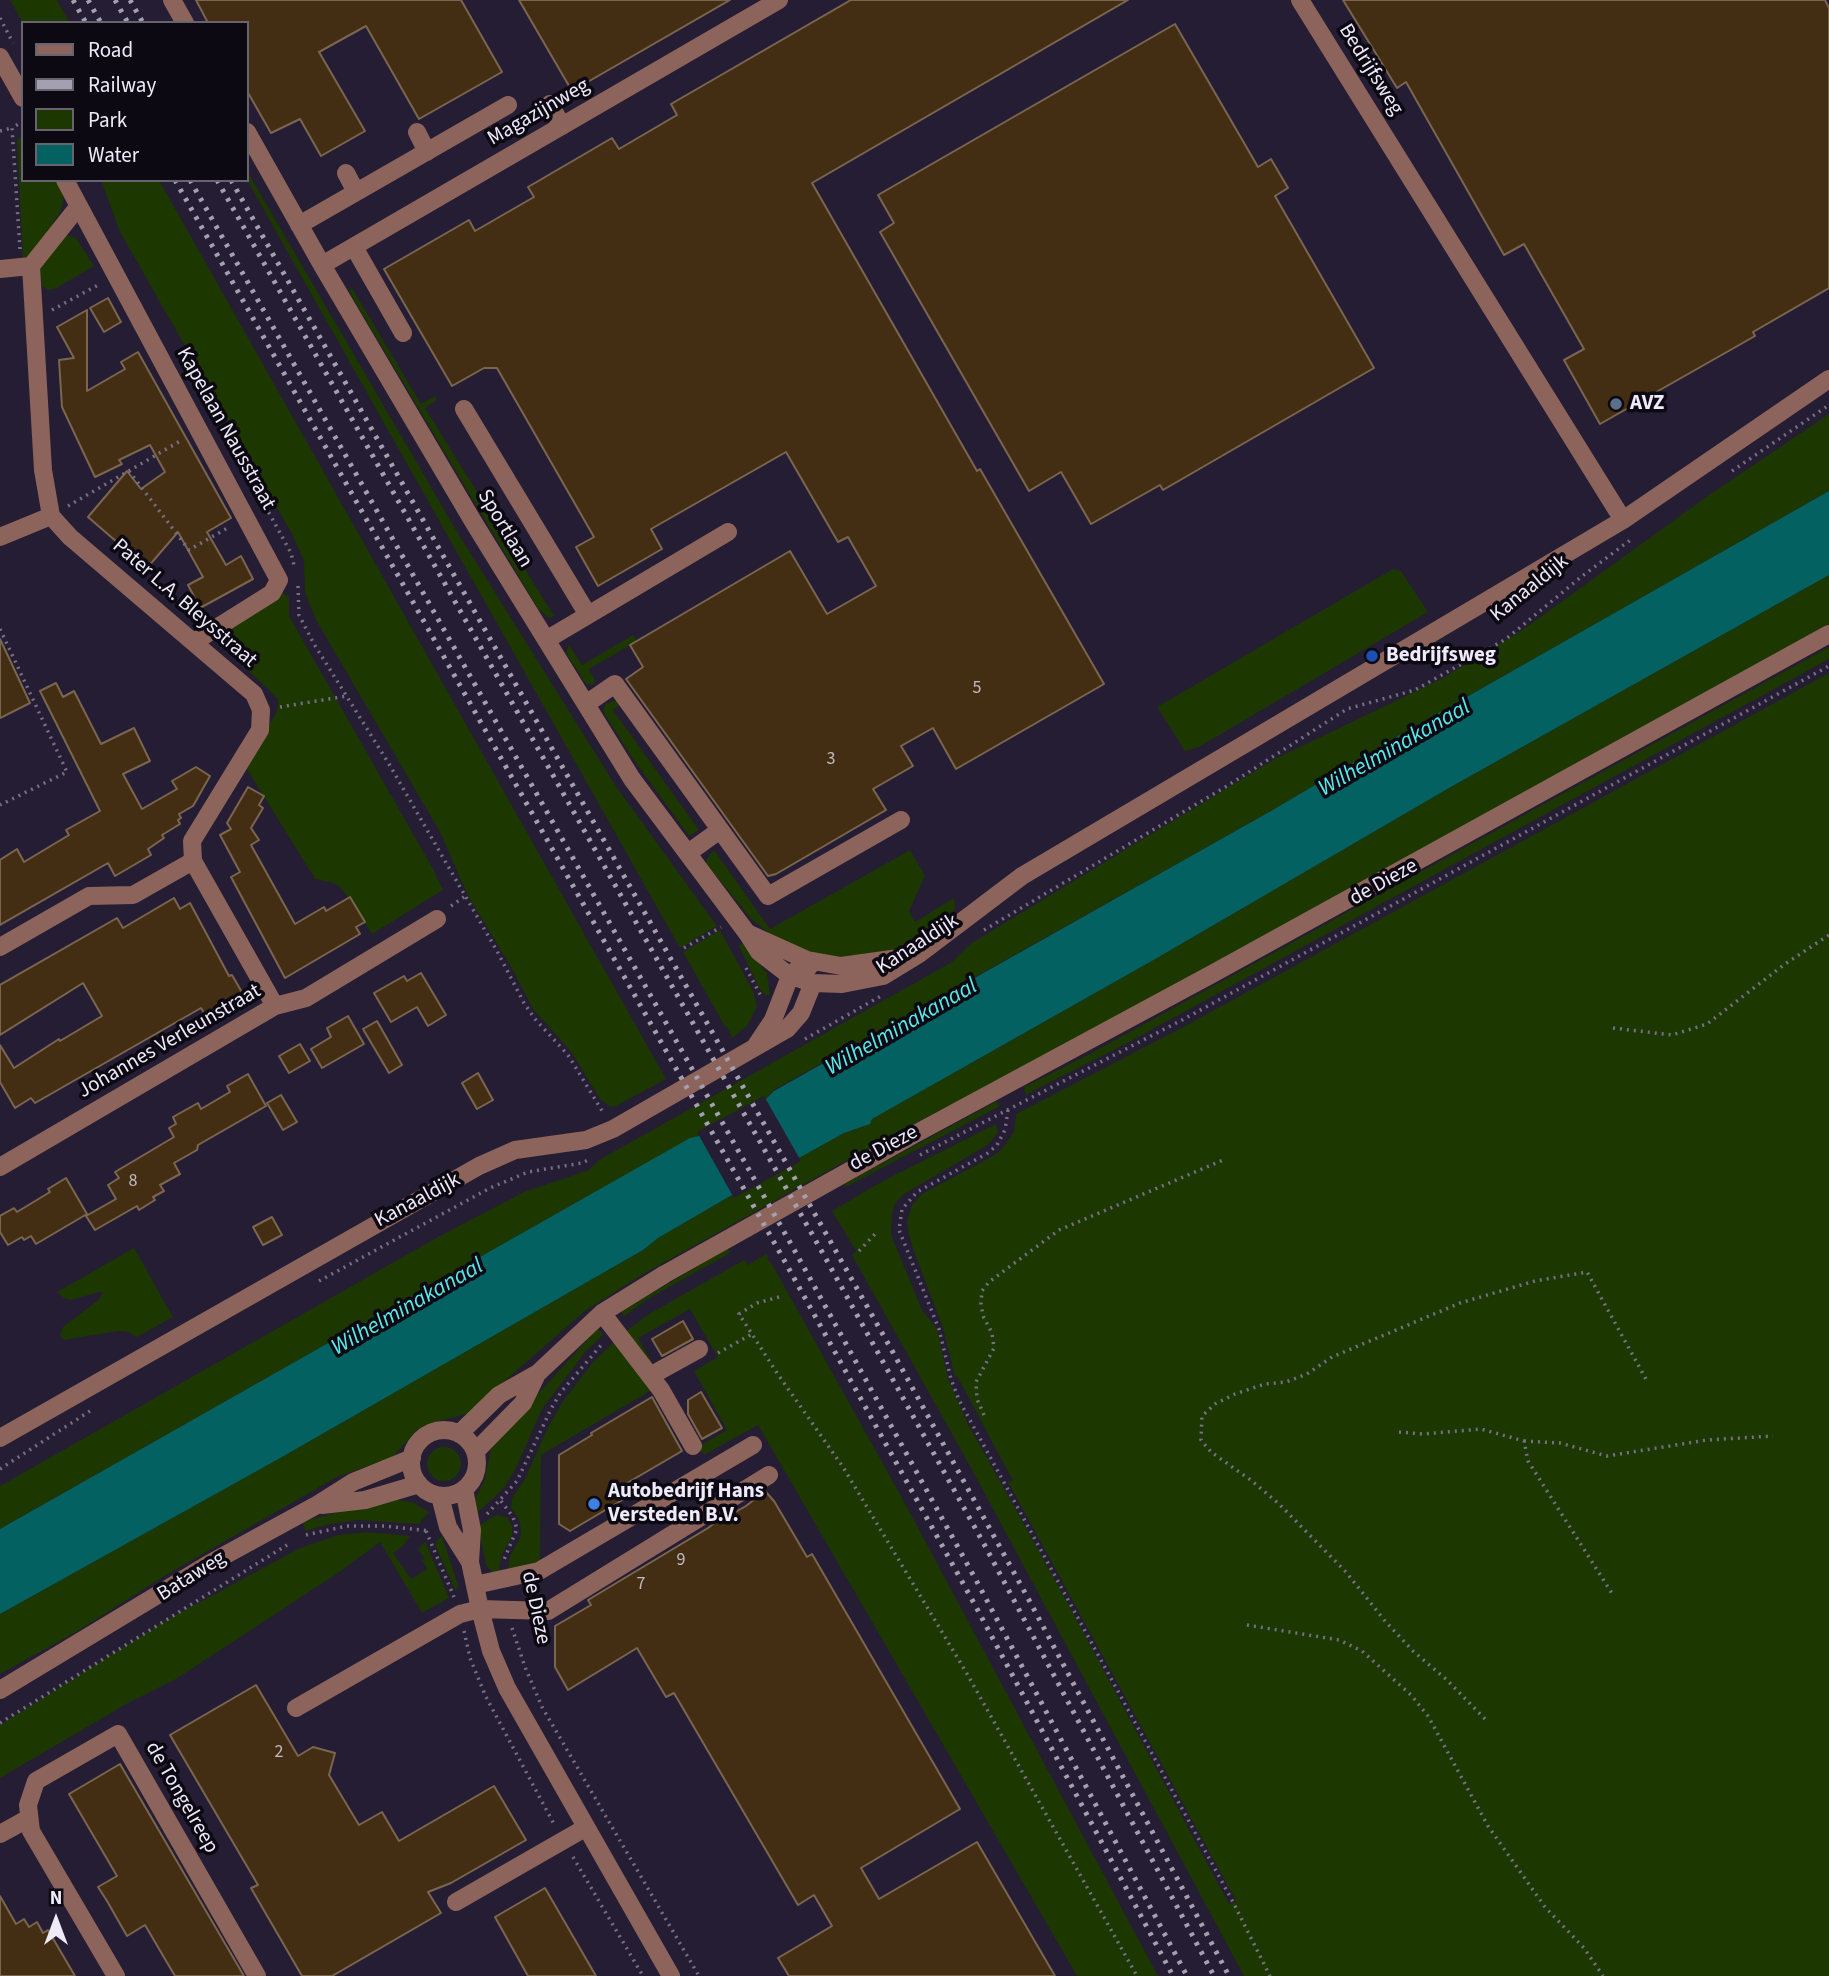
<!DOCTYPE html>
<html>
<head>
<meta charset="utf-8">
<style>
  body { margin:0 }
  #map { position:relative; width:1829px; height:1976px; overflow:hidden; background:#251d33; font-family:"Source Sans 3",sans-serif }
  canvas { display:block }
  .legend { position:absolute; left:21px; top:21px; width:228px; height:161px; box-sizing:border-box; background:#0d0913; border:2px solid #67636f; margin:0; padding:9px 12px; list-style:none; font-size:21px; color:#eeeaf9 }
  .legend li { display:flex; align-items:center; gap:14px; height:35px }
  .legend b { width:35px; border:2px solid #67636f }
  .north { position:absolute; left:21px; top:1885px; width:70px; height:70px; -webkit-text-stroke:5px #0d0913; paint-order:stroke; rotate:0deg; font-size:19px; font-weight:700; line-height:28px; text-align:center; color:#eeeaf9 }
  .north::after { content:''; display:block; margin:auto; width:24px; height:32px; background:#eeeaf9; clip-path:polygon(50% 0,100% 100%,50% 72%,0 100%) }
</style>
</head>
<body>
<div id="map">
<canvas width="1829" height="1976"></canvas>
<ul class="legend">
<li><b style="height:9px;background:#8d645b"></b>Road</li>
<li><b style="height:9px;background:#a5a0b1"></b>Railway</li>
<li><b style="height:19px;background:#1c3700"></b>Park</li>
<li><b style="height:19px;background:#046161"></b>Water</li>
</ul>
<div class="north">N</div>
</div>
<script>
const ctx = document.querySelector('canvas').getContext('2d');
ctx.lineJoin = 'round';
function fillPath(path, color) { ctx.fillStyle = color; ctx.fill(path, 'evenodd'); }
const shape = rows => new Path2D(rows.map(r => 'M' + r).join(''));
function strokePath(path, color, width, dash) { ctx.strokeStyle = color; ctx.lineWidth = width; ctx.lineCap = dash ? 'butt' : 'round'; ctx.setLineDash(dash || []); ctx.stroke(path); }
function label(font, color, halo, rows, align = 'center') {
  ctx.font = font + ' "Source Sans 3",sans-serif'; ctx.lineWidth = 7; ctx.setLineDash([]); ctx.textBaseline = 'middle'; ctx.strokeStyle = halo; ctx.fillStyle = color; for (const [text, x, y, turn = 0] of rows) {
    ctx.save(); ctx.translate(x, y); ctx.rotate((+turn || 0) * Math.PI / 180); ctx.textAlign = isNaN(turn) ? turn : align; if (halo) ctx.strokeText(text, 0, 0); ctx.fillText(text, 0, 0); ctx.restore();
  }
}
fillPath(shape([
  [10,0,57,0,70,23,23,23],
  [23,133,23,180,57,180,64,196,61,210,52,225,31,256,23,258,17,141],
  [247,171,456,530,615,785,717,926,680,948,247,180],
  [101,180,159,180,666,1079,614,1107,609,1106,600,1099,572,1053,533,1009,510,965,468,896,440,832,316,620,305,593,304,561,291,532,120,232],
  [67,235,76,238,94,266,55,289,48,290,42,286,39,259],
  [352,288,421,404,435,396,437,400,425,408,554,616,549,618,538,609,351,295,349,290],
  [1829,414,1829,491,1398,736,1271,811,774,1090,766,1099,604,1187,0,1529,0,1486,438,1237,524,1192,589,1170,599,1160,952,962,970,944,1275,759,1443,678,1521,631,1709,495],
  [1393,569,1401,571,1428,612,1199,747,1185,751,1157,707],
  [1829,575,1829,624,1054,1051,885,1139,640,1276,585,1311,467,1414,427,1424,415,1432,393,1457,337,1477,166,1575,76,1632,0,1674,0,1614,282,1457,643,1250,658,1238,732,1195,844,1133,870,1124,872,1119,1157,958,1449,788],
  [281,591,289,597,289,616,433,869,443,890,372,934,342,889,334,883,315,879,245,766,275,715,278,707,278,699,215,639],
  [633,635,637,641,589,669,595,681,593,685,586,684,566,653,569,645,582,665],
  [1829,647,1829,659,1131,1041,1025,1095,1024,1087,1086,1056],
  [1829,673,1829,1976,1244,1976,971,1468,852,1255,856,1251,832,1211,881,1182,996,1124,998,1133,986,1146,904,1194,895,1204,892,1212,891,1235,922,1310,937,1329,948,1379,968,1424,1060,1589,1229,1904,1236,1901,1008,1482,1013,1481,957,1376,955,1378,943,1328,913,1249,908,1231,907,1221,912,1205,922,1194,993,1156,1002,1149,1014,1132,1016,1114,1187,1025],
  [617,700,621,703,613,710,699,830,689,836,633,759,605,715,603,709,605,704],
  [714,850,770,929,910,850,925,876,909,911,915,922,954,898,955,909,952,914,929,932,904,946,878,954,849,960,820,956,777,939,751,919,706,863,707,858],
  [720,930,753,991,757,1006,748,1025,732,1038,727,1027,725,1027,683,952],
  [742,943,767,973,770,996,764,994,759,988,739,946],
  [997,1101,1000,1106,846,1187,844,1184],
  [134,1248,173,1317,137,1337,128,1332,118,1331,64,1340,60,1335,63,1327,97,1301,103,1293,99,1292,71,1300,64,1298,57,1292],
  [728,1248,730,1253,648,1299,623,1317,622,1311],
  [766,1254,769,1258,767,1259,773,1266,901,1496,1158,1976,1077,1976,758,1425,704,1455,700,1448,701,1445,727,1430,694,1371,718,1357,690,1309,638,1338,652,1362,648,1364,625,1332,649,1314,744,1260,748,1265],
  [597,1329,604,1334,586,1351,542,1409,516,1468,504,1488,476,1514,475,1499,485,1479,490,1452,496,1440],
  [615,1341,652,1390,541,1455,540,1560,532,1565,508,1570,510,1556,520,1538,521,1530,519,1520,511,1508,512,1498,525,1479,547,1429,563,1401,594,1361],
  '427 1464a17 17 0 1 1 34 0a17 17 0 1 1-34 0Z',
  [389,1499,412,1502,429,1512,419,1524,358,1520,330,1524,305,1531,303,1523,308,1520],
  [495,1515,507,1517,512,1526,512,1536,502,1554,498,1573,492,1572,486,1565,478,1526],
  [368,1532,410,1536,403,1546,393,1553,411,1579,427,1569,422,1560,425,1558,418,1550,425,1541,449,1598,422,1613,380,1542,338,1573,176,1679,128,1703,0,1778,0,1725,165,1621,300,1548,338,1535],
  [442,1536,458,1585,456,1592,436,1547,436,1541]
]), '#1c3700');
fillPath(shape([
  [1829,491,1829,575,1449,788,1157,958,872,1119,870,1124,844,1133,732,1195,658,1238,643,1250,282,1457,0,1614,0,1529,690,1138,699,1136,766,1099,774,1091,1271,811,1398,736]
]), '#046161');
fillPath(shape([
  [764,1096,801,1161,734,1198,697,1132]
]), '#251d33');
const building = shape([
  [196,0,461,0,502,72,419,119,366,26,319,52,365,131,321,156,300,119,271,133,247,91,247,23,208,23,196,0],
  [519,0,730,0,572,91,519,0],
  [851,0,1128,0,812,183,977,471,980,469,1104,684,956,769,933,728,901,746,913,766,873,789,886,810,776,874,768,876,626,679,643,667,630,645,790,551,827,614,876,586,848,537,838,542,786,452,651,529,662,549,598,586,576,547,594,537,497,368,484,368,452,386,384,269,469,220,475,231,534,197,528,187,612,138,619,149,677,115,671,104,851,0],
  [1343,0,1825,0,1829,8,1829,288,1753,332,1755,336,1600,424,1564,360,1584,349,1524,244,1504,255,1406,82,1397,88,1343,0],
  [1175,24,1258,167,1271,159,1288,188,1275,196,1374,368,1163,490,1160,485,1091,524,1061,472,1029,491,880,232,894,223,878,195,1175,24],
  [108,298,121,322,104,332,90,308,108,298],
  [87,310,87,391,125,369,121,362,138,352,231,518,207,532,226,565,241,556,253,579,200,608,188,585,203,577,178,532,147,568,88,517,127,471,141,489,165,472,150,445,119,460,122,464,95,477,62,407,59,360,74,358,57,327,87,310],
  [0,639,30,703,0,718,0,639],
  [56,683,63,697,74,691,101,744,134,728,150,761,123,774,142,809,177,789,172,781,196,767,210,776,193,806,179,814,181,818,178,820,180,824,162,835,164,838,148,849,151,855,115,876,108,863,0,925,0,860,17,849,24,862,69,835,66,830,100,811,40,691,56,683],
  [248,787,264,796,259,805,263,808,251,828,259,840,251,845,295,924,324,907,326,911,350,897,365,922,356,927,360,934,285,978,231,877,240,872,220,835,231,829,227,823,248,787],
  [174,898,180,909,190,903,229,976,232,975,243,994,231,1000,236,1008,210,1023,201,1008,35,1103,31,1098,15,1108,0,1082,0,1045,14,1068,59,1039,60,1041,102,1016,83,983,0,1035,0,985,117,918,123,928,174,898],
  [421,973,446,1015,428,1026,417,1007,391,1022,374,993,404,976,407,981,421,973],
  [348,1016,364,1044,322,1068,311,1049,331,1037,327,1028,348,1016],
  [377,1021,402,1065,389,1073,363,1029,377,1021],
  [300,1044,310,1061,289,1073,279,1056,300,1044],
  [478,1073,493,1100,477,1109,462,1083,478,1073],
  [248,1074,266,1106,198,1145,197,1150,174,1163,180,1174,160,1185,164,1191,153,1197,155,1200,139,1210,137,1206,95,1230,86,1216,116,1199,108,1185,119,1178,115,1172,174,1137,169,1128,176,1124,173,1117,198,1103,201,1109,230,1092,227,1086,248,1074],
  [281,1095,297,1122,283,1130,267,1103,281,1095],
  [66,1178,87,1214,36,1244,31,1236,24,1240,22,1237,8,1245,0,1232,0,1216,14,1208,17,1212,50,1192,48,1189,66,1178],
  [272,1217,282,1235,263,1245,253,1227,272,1217],
  [683,1321,693,1339,662,1356,652,1339,683,1321],
  [701,1392,722,1428,702,1439,688,1414,688,1400,701,1392],
  [652,1397,682,1451,622,1486,629,1496,570,1531,559,1524,559,1455,592,1435,591,1433,652,1397],
  [765,1491,774,1501,807,1557,812,1554,960,1809,861,1868,879,1899,977,1842,1055,1976,789,1976,778,1958,832,1926,814,1895,798,1905,674,1693,666,1697,637,1648,568,1690,555,1667,555,1626,591,1605,588,1600,708,1528,725,1515,728,1516,746,1506,765,1491],
  [256,1685,298,1756,313,1747,335,1753,329,1775,359,1825,382,1812,399,1841,494,1786,526,1840,451,1883,428,1892,441,1913,332,1976,302,1976,251,1888,258,1885,170,1735,256,1685],
  [120,1764,244,1976,175,1976,145,1925,127,1936,107,1901,98,1887,117,1876,69,1794,120,1764],
  [545,1888,596,1976,528,1976,495,1917,545,1888],
  [0,1896,16,1924,24,1919,29,1927,37,1922,43,1933,48,1930,75,1976,0,1976,0,1896]
]);
fillPath(building, '#432e14');
strokePath(building, '#7a6650', 2);
strokePath(shape([
  [0,18,13,43],
  [0,131,12,128],
  [20,249,12,128,23,121],
  [52,310,100,284],
  [208,402,291,553,294,565],
  [129,471,189,550,229,527],
  [1732,471,1829,405],
  [68,506,182,440],
  [298,586,299,615,314,644,389,764,497,951,524,1003,535,1019,568,1055,604,1114],
  [0,629,67,772,0,805],
  [280,707,347,696],
  [451,906,464,897],
  [984,930,1227,786,1347,709,1415,690,1506,639,1581,577,1633,538],
  [684,948,721,927],
  [746,968,762,998],
  [1613,1028,1672,1035,1707,1024,1785,964,1829,935],
  [805,1039,881,996],
  [1008,1110,1005,1130,997,1145,988,1153,917,1192,902,1209,899,1230,939,1329,951,1379,959,1400,1233,1902,1270,1976],
  [920,1155,1184,1019,1829,666],
  [859,1251,875,1234],
  [319,1281,490,1188,528,1172,582,1163,588,1160],
  [779,1297,757,1303,739,1314,777,1373,843,1467,966,1672,1137,1976],
  [718,1353,752,1334],
  [984,1415,977,1399,976,1382,994,1348,992,1333,983,1316,981,1303,982,1291,989,1282,1059,1230,1223,1160],
  [1399,1432,1423,1434,1481,1429,1524,1441,1528,1461,1613,1595],
  [1524,1441,1560,1443,1607,1456,1707,1440,1773,1436],
  [0,1469,90,1411],
  [501,1501,513,1517,517,1529,503,1562],
  [487,1514,517,1481,551,1409,561,1392,603,1343],
  [426,1531,454,1597],
  [306,1535,347,1526,385,1526,430,1531],
  [1247,1625,1339,1640,1362,1651,1411,1695,1428,1716,1488,1826,1545,1907,1584,1948,1603,1976],
  [512,1628,525,1667,542,1707,699,1976],
  [464,1631,470,1658,486,1697,555,1826],
  [1485,1719,1447,1680,1413,1651,1385,1621,1346,1572,1279,1504,1252,1481,1211,1452,1201,1440,1202,1416,1215,1404,1235,1394,1265,1384,1286,1382,1307,1374,1332,1357,1460,1303,1535,1281,1587,1272,1647,1381],
  [0,1723,287,1545],
  [573,1857,643,1976]
]), '#777084', 3.5, [2, 5]);
strokePath(shape([
  [172,0,185,23],
  [1300,0,1623,520],
  [0,57,23,98],
  [550,104,562,126],
  [247,132,322,265,474,523,632,779,747,933,759,952,790,976,813,983],
  [417,132,427,152],
  [346,173,356,192],
  [65,180,279,580,272,593,194,642],
  [299,225,508,105],
  [354,247,403,333],
  [322,265,779,0],
  [0,269,31,266],
  [464,409,588,615],
  [51,516,43,470,31,266,78,207],
  [0,537,51,516,70,537,254,694,261,710,260,730,192,841,193,861,275,1006],
  [546,640,728,532],
  [586,704,615,684,768,896,901,820],
  [688,853,720,830],
  [747,933,807,960,809,967],
  [0,947,89,896,133,895,193,861],
  [755,1047,773,1020,790,976,807,960,841,966,906,957],
  [0,1167,275,1006,306,998,437,919],
  [602,1313,661,1390,693,1446],
  [650,1376,699,1349],
  '411 1463a33 33 0 1 1 66 0a33 33 0 1 1-66 0Z',
  [459,1434,499,1395,538,1373,602,1313,665,1274,915,1134,1212,974,1829,634],
  [0,1438,479,1166,515,1150,586,1140,613,1129,787,1029,801,1013,813,983,842,984,883,976,919,954,1022,876,1623,520,1829,379],
  [475,1452,523,1403,537,1374],
  [464,1489,472,1530,470,1562,480,1609,491,1651,507,1688,671,1976],
  [440,1496,448,1527,470,1562],
  [322,1505,365,1500,419,1484],
  [475,1585,539,1571,753,1445],
  [0,1690,207,1565,315,1506,353,1482,412,1458],
  [296,1708,460,1614,480,1609,548,1611,769,1475],
  [0,1834,29,1818],
  [456,1902,585,1828],
  [116,1976,31,1831,28,1805,36,1781,118,1734,257,1976]
]), '#8d645b', 18);
strokePath(shape([
  [73,0,86,23],
  [88,0,101,23],
  [115,0,128,23],
  [130,0,143,23],
  [175,180,784,1260,975,1605,1173,1976],
  [190,180,796,1253,976,1580,1187,1976],
  [217,180,821,1250,984,1544,1214,1976],
  [231,180,890,1347,1029,1600,1229,1976]
]), '#a5a0b1', 5, [3.5, 7]);
for (const [x, y, r, color] of [
  [1616,404,7,"#5c6f8a"],
  [1372,656,7,"#1a4fb4"],
  [594,1504,7,"#3f7fe0"]
]) { const dot = new Path2D(); dot.arc(x, y, r, 0, 2 * Math.PI); ctx.fillStyle = color; ctx.fill(dot); strokePath(dot, '#0d0913', 2.5); }
label('18px', '#c3bbc0', null, [
  ["5",977,689],
  ["3",831,760],
  ["8",133,1182],
  ["9",681,1561],
  ["7",641,1585],
  ["2",279,1753]
]);
label('21px', '#eeeaf9', '#0d0913', [
  ["Bedrijfsweg",1370,70,58],
  ["Magazijnweg",539,113,-30],
  ["Kapelaan Nausstraat",225,429,61],
  ["Sportlaan",504,529,59],
  ["Kanaaldijk",1530,589,-39],
  ["Pater L.A. Bleysstraat",184,604,41],
  ["de Dieze",1384,883,-29],
  ["Kanaaldijk",918,945,-33],
  ["Johannes Verleunstraat",170,1042,-30],
  ["de Dieze",884,1149,-28],
  ["Kanaaldijk",418,1201,-28],
  ["Bataweg",192,1577,-32],
  ["de Dieze",535,1608,78],
  ["de Tongelreep",181,1798,60]
]);
label('bold 21px', '#eeeaf9', '#0d0913', [
  ["AVZ",1630,404],
  ["Bedrijfsweg",1386,656],
  ["Autobedrijf Hans",608,1492],
  ["Versteden B.V.",608,1516]
], 'left');
label('italic 23px', '#57ebeb', '#0d0913', [
  ["Wilhelminakanaal",1395,749,-30],
  ["Wilhelminakanaal",902,1028,-30],
  ["Wilhelminakanaal",408,1308,-30]
]);
</script>
</body>
</html>
